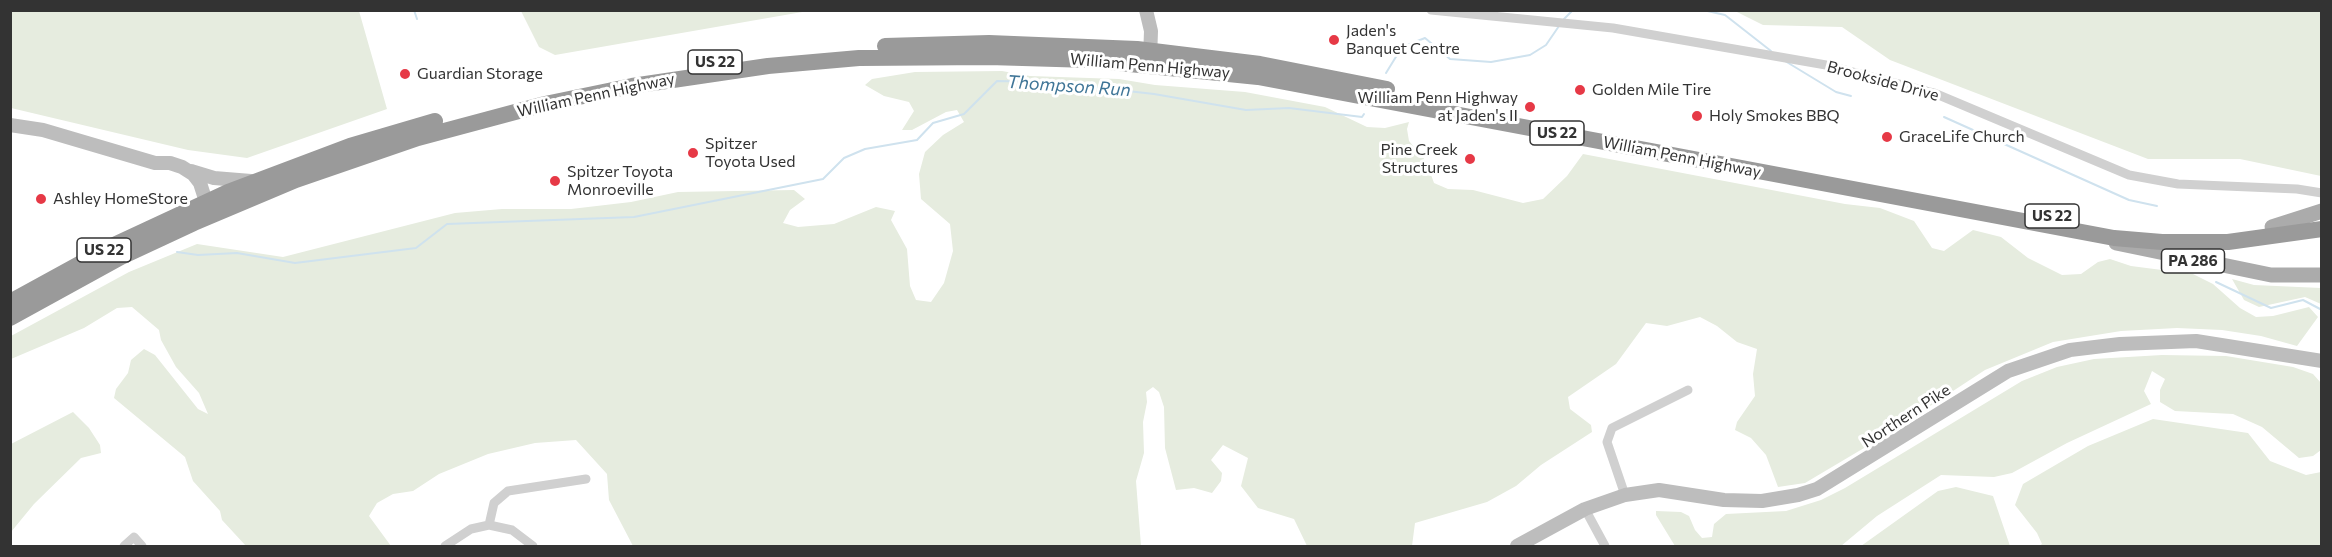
<!DOCTYPE html>
<html>
<head>
<meta charset="utf-8">
<style>
  body { margin:0 }
  #map { position:relative; width:2332px; height:557px; overflow:hidden; background:#fff; font-family:Commissioner,sans-serif }
  canvas { display:block }
  .frame { position:absolute; inset:0; border:12px solid #333; pointer-events:none }
</style>
</head>
<body>
<div id="map">
<canvas width="2332" height="557"></canvas>
<div class="frame"></div>
</div>
<script>
const ctx = document.querySelector('canvas').getContext('2d');
ctx.lineJoin = 'round';
function fillPath(path, color) { ctx.fillStyle = color; ctx.fill(path, 'evenodd'); }
const shape = rows => new Path2D(rows.map(r => 'M' + r).join(''));
function strokePath(path, color, width, dash) { ctx.strokeStyle = color; ctx.lineWidth = width; ctx.lineCap = dash ? 'butt' : 'round'; ctx.setLineDash(dash || []); ctx.stroke(path); }
function label(font, color, halo, rows, align = 'center') {
  ctx.font = font + ' Commissioner,sans-serif'; ctx.lineWidth = 6; ctx.setLineDash([]); ctx.textBaseline = 'middle'; ctx.strokeStyle = halo; ctx.fillStyle = color; for (const [text, x, y, turn = 0] of rows) {
    ctx.save(); ctx.translate(x, y); ctx.rotate((+turn || 0) * Math.PI / 180); ctx.textAlign = isNaN(turn) ? turn : align; if (halo) ctx.strokeText(text, 0, 0); ctx.fillText(text, 0, 0); ctx.restore();
  }
}
fillPath(shape([
  [10,11,359,11,387,109,247,158,188,150,11,108],
  [521,11,808,11,555,55,539,47],
  [1735,11,2321,11,2321,176,2240,159,2148,159,1890,60,1842,27,1763,25],
  [1002,71,1030,76,1119,79,1155,85,1245,92,1325,107,1367,127,1385,128,1409,122,1407,129,1409,141,1426,161,1434,183,1448,189,1473,190,1523,203,1543,199,1567,176,1583,154,1845,204,1880,208,1914,221,1932,248,1944,251,1973,230,2001,237,2028,258,2062,275,2081,274,2098,262,2110,259,2131,266,2193,274,2213,284,2240,308,2256,317,2273,316,2309,307,2318,317,2297,346,2261,336,2222,330,2177,328,2121,331,2053,342,1985,370,1886,435,1805,483,1778,487,1766,455,1751,438,1735,430,1737,422,1755,396,1753,374,1757,349,1737,342,1717,326,1700,317,1667,326,1646,323,1616,364,1568,397,1570,409,1591,425,1592,432,1541,465,1516,486,1487,502,1415,523,1412,546,1307,546,1294,519,1258,508,1241,486,1248,458,1223,445,1211,460,1222,473,1221,481,1212,493,1194,488,1176,490,1165,448,1164,407,1159,392,1153,387,1146,392,1147,402,1143,422,1144,453,1136,481,1141,546,633,546,609,500,607,474,576,440,535,443,488,454,439,474,413,491,393,494,377,503,369,516,391,546,246,546,222,520,220,511,193,481,185,457,114,398,116,389,128,373,131,360,144,349,155,355,198,409,208,414,199,393,176,367,161,340,159,330,132,307,117,308,84,328,11,359,11,336,129,272,197,244,283,257,455,213,502,209,571,209,631,202,678,192,794,190,805,199,790,210,783,223,798,227,834,224,876,207,895,211,891,220,907,249,910,286,916,300,931,302,944,283,953,251,950,224,921,199,919,174,925,152,943,135,964,122,957,110,946,112,912,130,902,130,914,111,909,102,884,96,865,85,872,79,915,72],
  [2232,279,2254,285,2321,288,2321,304,2305,297,2259,307,2244,300],
  [2162,355,2226,356,2293,367,2313,374,2321,383,2321,450,2313,456,2299,458,2262,427,2233,414,2175,411,2160,402,2160,390,2165,379,2152,371,2144,391,2151,404,2067,443,2012,473,1994,477,1941,475,1877,516,1841,546,1675,546,1656,515,1656,511,1681,512,1689,516,1695,530,1702,538,1712,537,1714,524,1726,514,1786,511,1821,500,1845,488,2022,381,2057,367,2094,359],
  [73,412,89,428,100,445,101,453,81,458,34,504,11,532,11,444],
  [2153,419,2248,433,2270,461,2306,475,2321,472,2321,546,2039,546,2042,544,2037,533,2015,505,2023,484,2088,446],
  [1956,487,1993,496,2010,546,1861,546,1938,491]
]), '#e6ecdf');
strokePath(shape([
  [414,10,417,19],
  [1703,10,1725,15,1771,51],
  [1564,19,1573,10],
  [1785,61,1836,92,1851,96],
  [1386,73,1402,47,1425,38,1450,59,1491,62,1530,55,1546,45,1559,26],
  [1944,117,2129,200,2157,206],
  [177,252,198,255,237,253,295,263,416,248,447,224,634,217,823,179,844,158,865,149,917,140,933,123,964,114,997,81,1048,82,1154,94,1246,110,1289,108,1362,117,1364,114],
  [2216,282,2271,308,2303,300,2322,310]
]), '#cfe2ee', 2);
strokePath(shape([
  [1431,10,1613,28,1826,65,1934,93,2129,175,2178,184,2297,189,2322,193],
  [1625,495,1607,442,1612,428,1688,390],
  [1585,509,1605,546],
  [489,525,494,503,508,491,586,479],
  [124,546,134,537,142,546],
  [445,546,471,529,489,525,512,530,533,546]
]), '#d0d0d0', 9);
strokePath(shape([
  [1146,10,1151,31,1150,59],
  [10,125,43,130,155,163,170,163,182,167,193,174,200,183,209,211],
  [191,171,214,178,251,181],
  [1517,546,1585,509,1625,495,1659,490,1724,500,1762,501,1798,495,1817,489,2008,371,2070,350,2120,344,2196,341,2322,361]
]), '#bdbdbd', 14);
strokePath(shape([
  [2272,227,2322,211],
  [2116,243,2271,275,2322,275]
]), '#ababab', 15);
strokePath(shape([
  [885,46,989,43,1137,49,1260,64,1387,89],
  [10,302,114,245,228,192,350,146,435,121],
  [10,318,121,257,194,223,296,180,418,138,545,104,632,86,768,66,859,58,989,57,1090,60,1258,77,2114,238,2162,242,2228,242,2322,229]
]), '#9a9a9a', 16);
for (const [x, y, r, color] of [
  [1334,40,6,"#e63946"],
  [405,74,6,"#e63946"],
  [1580,90,6,"#e63946"],
  [1530,107,6,"#e63946"],
  [1697,116,6,"#e63946"],
  [1887,137,6,"#e63946"],
  [693,153,6,"#e63946"],
  [1470,159,6,"#e63946"],
  [555,181,6,"#e63946"],
  [41,199,6,"#e63946"]
]) { const dot = new Path2D(); dot.arc(x, y, r, 0, 2 * Math.PI); ctx.fillStyle = color; ctx.fill(dot); strokePath(dot, '#fff', 2); }
for (const [x, y, w] of [
  [715,62,54],
  [1557,133,54],
  [2052,216,54],
  [104,250,54],
  [2193,261,63]
]) { const box = new Path2D(); box.roundRect(x - w / 2, y - 12, w, 24, 4.5); ctx.fillStyle = '#fff'; ctx.fill(box); strokePath(box, '#333', 1.5); }
label('bold 15px', '#333', null, [
  ["US 22",715,62],
  ["US 22",1557,133],
  ["US 22",2052,216],
  ["US 22",104,250],
  ["PA 286",2193,261]
]);
label('16px', '#333', '#fff', [
  ["Jaden's",1346,31],
  ["Banquet Centre",1346,49],
  ["Guardian Storage",417,74],
  ["Golden Mile Tire",1592,90],
  ["William Penn Highway",1518,98,"right"],
  ["at Jaden's II",1518,116,"right"],
  ["Holy Smokes BBQ",1709,116],
  ["GraceLife Church",1899,137],
  ["Spitzer",705,144],
  ["Toyota Used",705,162],
  ["Pine Creek",1458,150,"right"],
  ["Structures",1458,168,"right"],
  ["Spitzer Toyota",567,172],
  ["Monroeville",567,190],
  ["Ashley HomeStore",53,199]
], 'left');
label('16px', '#333', '#fff', [
  ["William Penn Highway",1150,66,5],
  ["Brookside Drive",1883,81,15],
  ["William Penn Highway",596,95,-12],
  ["William Penn Highway",1682,157,11],
  ["Northern Pike",1906,416,-33]
]);
label('italic 18px', '#3f7597', '#fff', [
  ["Thompson Run",1069,86,4]
]);
</script>
</body>
</html>
